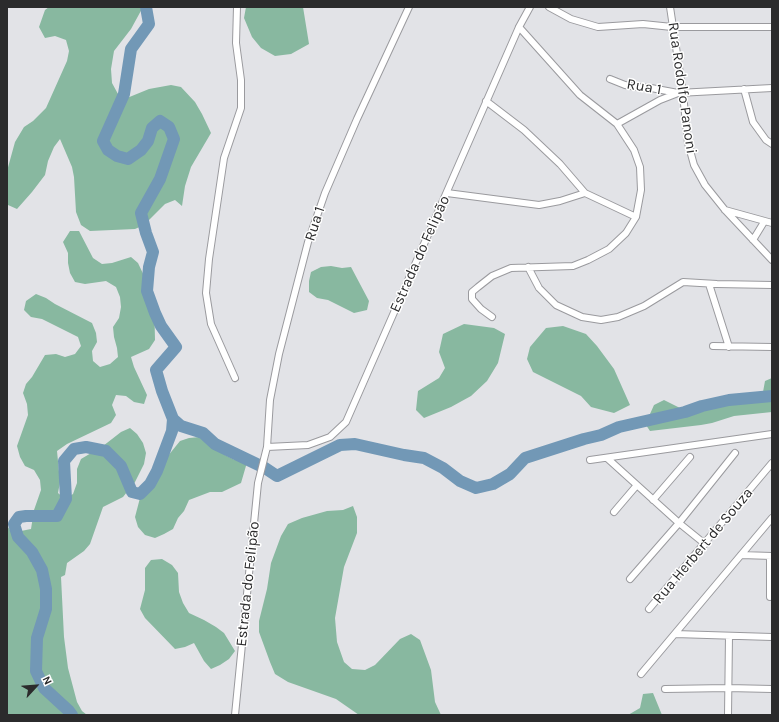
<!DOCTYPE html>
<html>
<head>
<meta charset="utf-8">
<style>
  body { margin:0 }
  #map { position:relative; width:779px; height:722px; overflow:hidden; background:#e2e3e7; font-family:Karla,sans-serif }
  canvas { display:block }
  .frame { position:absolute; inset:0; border:8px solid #2b2b2c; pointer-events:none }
  .north { position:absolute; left:16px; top:666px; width:40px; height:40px; -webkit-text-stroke:3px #fff; paint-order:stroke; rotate:64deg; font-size:11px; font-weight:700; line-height:16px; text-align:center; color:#2b2b2c }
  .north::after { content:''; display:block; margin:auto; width:14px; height:18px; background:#2b2b2c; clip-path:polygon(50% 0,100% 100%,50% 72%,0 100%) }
</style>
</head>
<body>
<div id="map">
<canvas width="779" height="722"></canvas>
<div class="frame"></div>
<div class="north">N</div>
</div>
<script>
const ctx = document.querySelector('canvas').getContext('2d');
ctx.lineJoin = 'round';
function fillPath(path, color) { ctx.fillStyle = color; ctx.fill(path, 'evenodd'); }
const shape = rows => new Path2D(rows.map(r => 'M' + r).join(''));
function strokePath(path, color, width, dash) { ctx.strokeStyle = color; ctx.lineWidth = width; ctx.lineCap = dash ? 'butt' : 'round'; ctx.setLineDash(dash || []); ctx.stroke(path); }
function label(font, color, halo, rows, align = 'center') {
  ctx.font = font + ' Karla,sans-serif'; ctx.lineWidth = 3; ctx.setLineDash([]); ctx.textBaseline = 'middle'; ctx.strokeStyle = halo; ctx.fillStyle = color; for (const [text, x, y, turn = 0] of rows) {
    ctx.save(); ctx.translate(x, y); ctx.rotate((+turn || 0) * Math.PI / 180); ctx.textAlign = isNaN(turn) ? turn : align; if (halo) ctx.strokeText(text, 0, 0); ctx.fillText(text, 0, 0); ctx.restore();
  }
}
fillPath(shape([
  [49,7,143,7,131,29,114,51,111,69,112,83,118,94,127,98,149,89,171,85,181,87,195,102,202,114,211,133,191,167,185,186,182,206,175,200,165,204,144,225,135,229,90,231,81,225,76,212,74,177,72,167,60,139,54,147,48,161,45,175,32,192,17,209,8,205,7,171,15,142,24,127,33,121,46,108,67,61,69,51,66,40,55,36,45,38,39,27,45,10],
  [246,7,303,7,309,44,291,54,275,56,261,48,252,37,244,18],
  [70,231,79,231,93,258,102,264,112,263,131,257,138,263,154,297,155,340,149,349,131,357,134,367,147,395,144,404,134,402,126,396,116,395,112,405,116,415,111,423,67,444,57,451,60,482,58,493,65,499,73,494,77,483,77,469,81,459,103,446,121,432,130,428,137,434,143,443,146,453,144,464,135,482,123,497,103,507,90,544,84,551,67,563,65,575,61,577,64,637,68,668,77,702,82,711,87,715,7,715,7,526,11,531,21,531,31,529,34,510,41,490,40,480,34,470,25,466,20,457,17,446,28,415,27,404,23,393,26,384,32,377,45,355,56,354,65,357,75,354,81,346,78,337,42,319,31,317,24,310,26,301,36,294,46,298,55,304,92,323,96,333,97,342,92,351,93,361,100,367,110,364,118,357,117,348,114,337,113,327,119,318,121,307,120,297,116,287,106,281,85,284,75,282,70,273,68,263,68,253,63,242],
  [331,266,342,268,351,267,369,301,367,310,354,313,328,300,317,298,309,292,309,281,311,272,321,267],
  [464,324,494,328,505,334,498,363,487,381,471,396,451,407,424,418,416,410,418,391,439,378,445,368,439,352,443,334],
  [563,326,586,334,597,346,614,369,630,405,614,413,591,407,581,396,533,372,527,359,530,347,546,328],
  [772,378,772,412,734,416,712,423,701,425,650,431,644,422,650,414,654,405,664,400,682,409,701,407,711,403,732,405,743,402,763,392,765,381],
  [200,437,211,439,225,455,235,460,248,459,241,483,222,492,210,492,189,500,184,511,178,518,173,529,164,534,155,538,145,535,138,527,135,517,140,498,151,480,158,473,163,462,180,441,189,438],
  [353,506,357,517,357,533,344,567,335,618,337,642,344,662,352,669,365,670,375,665,400,639,411,634,420,640,431,670,435,702,441,715,359,715,336,699,288,682,275,674,270,662,259,632,259,621,267,589,271,563,281,536,288,524,302,518,327,511,343,510],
  [162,559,172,565,178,573,179,592,183,603,189,613,204,620,216,627,224,633,235,651,229,659,220,665,211,669,204,661,194,643,185,647,175,649,145,618,140,609,145,590,145,568,151,560],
  [653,693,662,715,628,715,640,708,643,694]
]), '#88b8a0');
strokePath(shape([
  [173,419,181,426,203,433,215,444,265,468,277,476,340,445,355,444,404,455,424,458,443,468,460,481,476,488,493,484,510,474,525,458,584,439,601,435,619,427,685,412,702,406,729,400,772,396],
  [72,715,69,711,44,688,36,671,37,638,46,609,46,589,42,570,32,552,18,537,14,524,19,517,26,516,57,516,66,499,64,461,74,449,86,447,106,451,121,466,132,492,140,494,150,484,157,471,172,431,173,419,162,391,156,370,176,347,161,326,155,313,147,291,149,267,153,252,146,233,141,213,160,179,174,139,169,127,160,121,152,128,148,141,141,150,128,159,117,156,108,150,103,141,124,94,131,49,149,24,146,7]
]), '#7298b6', 12);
const street = shape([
  [549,7,571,19,598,27,643,24,672,27,772,27],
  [670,7,683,94,688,143,694,165,705,185,725,210,772,260],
  [610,79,625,85,636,87,651,88,678,93],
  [744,89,753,122,766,140,772,144],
  [486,101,524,130,560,164,585,193,636,217],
  [617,124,660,100,678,93,772,88],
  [447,193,539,205,560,201,585,193],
  [725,210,772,223],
  [753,240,764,222],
  [528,267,539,288,556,305,582,317,601,320,618,317,644,306,683,282,717,284,772,285],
  [709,284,729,347],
  [492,317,481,309,472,299,472,292,478,287,492,276,511,268,573,266,588,260,609,249,626,233,636,217,641,190,640,167,634,150,617,124,580,95,519,27],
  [713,346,772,347],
  [235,378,211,324,206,293,209,259,224,158,241,108,241,80,236,43,237,7],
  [267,447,308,445,330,437,346,422,519,27,530,7],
  [607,458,679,523,705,544],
  [590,460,772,434],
  [653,500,690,457],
  [614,512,637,485],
  [741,555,772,556],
  [770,556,770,597],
  [630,579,679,523,735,453],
  [649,609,772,463],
  [675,634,772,637],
  [641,674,772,518],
  [665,689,728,688,772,689],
  [235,715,258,483,267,447,270,400,279,354,308,242,325,193,357,119,409,7],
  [728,715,729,636]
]);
strokePath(street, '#9a9a9e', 8);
strokePath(street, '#fff', 6);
label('15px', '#2b2b2c', '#fff', [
  ["Rua 1",644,87,10],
  ["Rua Rodolfo Panoni",682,88,82],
  ["Rua 1",315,224,-72],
  ["Estrada do Felipão",420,254,-66],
  ["Rua Herbert de Souza",703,546,-50],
  ["Estrada do Felipão",248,584,-84]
]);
</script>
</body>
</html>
